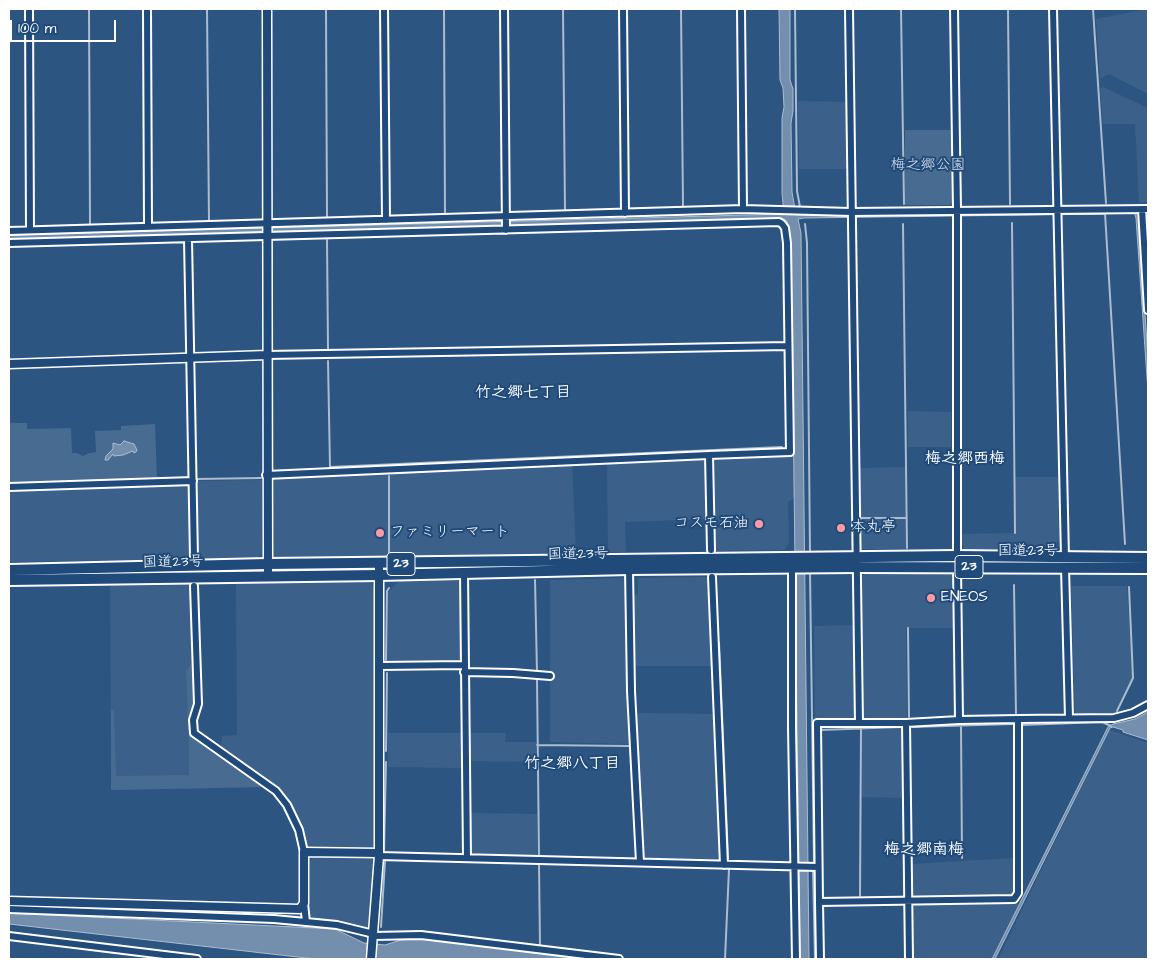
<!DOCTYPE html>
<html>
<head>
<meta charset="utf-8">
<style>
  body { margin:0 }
  #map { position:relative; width:1157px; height:968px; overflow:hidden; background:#2c5582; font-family:"Architects Daughter",sans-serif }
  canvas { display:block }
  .frame { position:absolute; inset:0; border:10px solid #fff; pointer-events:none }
  .scale { position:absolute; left:10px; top:20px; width:106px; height:22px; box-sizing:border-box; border:2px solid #fff; border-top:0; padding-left:6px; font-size:15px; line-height:18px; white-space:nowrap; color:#fff; -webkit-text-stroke:4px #1f4a7a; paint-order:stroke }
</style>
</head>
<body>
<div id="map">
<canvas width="1157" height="968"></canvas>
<div class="frame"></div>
<div class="scale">100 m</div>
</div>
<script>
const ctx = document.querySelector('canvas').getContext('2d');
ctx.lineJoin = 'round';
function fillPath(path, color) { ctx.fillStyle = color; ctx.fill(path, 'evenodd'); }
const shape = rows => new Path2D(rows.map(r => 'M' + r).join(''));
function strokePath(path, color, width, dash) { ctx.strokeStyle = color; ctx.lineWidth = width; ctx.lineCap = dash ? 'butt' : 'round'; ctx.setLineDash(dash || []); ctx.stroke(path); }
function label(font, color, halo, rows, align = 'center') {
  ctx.font = font + ' "Architects Daughter","Klee One",sans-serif'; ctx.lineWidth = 4; ctx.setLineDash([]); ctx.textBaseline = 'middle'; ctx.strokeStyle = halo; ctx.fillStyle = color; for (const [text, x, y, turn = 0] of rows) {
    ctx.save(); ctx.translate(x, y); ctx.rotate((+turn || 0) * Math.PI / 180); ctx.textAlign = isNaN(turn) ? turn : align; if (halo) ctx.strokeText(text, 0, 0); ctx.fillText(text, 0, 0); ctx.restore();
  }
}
fillPath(shape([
  [1148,9,1148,94,1109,74,1100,79,1096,19],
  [1103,87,1148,108,1148,202,1139,203,1135,124,1103,124,1100,89],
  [798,101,847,102,847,169,799,169],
  [908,411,951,412,951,447,908,447],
  [793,455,795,498,788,502,789,542,785,550,714,551,713,530,715,529,711,468,713,468,712,459],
  [705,457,708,519,625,522,626,552,608,552,607,461],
  [572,463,576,553,276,558,272,554,271,479],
  [905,467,906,549,862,549,860,547,858,468],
  [1015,477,1058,477,1059,541,1052,547,965,550,961,543,961,534,1015,533],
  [262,480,262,553,257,558,197,559,196,481],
  [190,484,192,559,9,562,9,491],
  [865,574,952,574,954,628,906,628,907,718,866,719,864,717,861,577],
  [710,577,712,666,635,666,634,595,638,594,638,578],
  [626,578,631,744,550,742,550,580],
  [365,580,371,583,375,591,375,845,371,849,311,849,306,845,304,833,293,808,276,786,221,746,222,736,237,735,236,584],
  [399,581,460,581,460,663,387,663,388,592],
  [192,585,194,705,188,720,189,734,267,787,111,790,110,586],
  [1071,586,1127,586,1133,678,1115,713,1075,714],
  [854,625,854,716,851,719,815,720,814,626],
  [636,713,715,714,721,862,646,859,643,856],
  [903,728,904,798,861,797,862,730],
  [1109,730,1148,743,1148,959,998,959],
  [388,733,463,733,463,768,388,767],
  [468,733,506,733,505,742,536,742,536,762,468,761],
  [468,813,537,814,537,858,470,856],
  [313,858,373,858,376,860,371,925,365,928,316,920,310,916,310,861],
  [1014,858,1013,894,913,895,912,864],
  [916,903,1019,904,991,959,912,959,913,905]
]), '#3b618b');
fillPath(shape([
  [905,130,952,130,952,203,950,205,905,205],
  [9,423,27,423,27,429,71,428,72,453,77,453,83,456,89,453,96,452,95,431,121,430,121,426,155,424,157,479,9,484],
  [193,663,194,705,188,720,186,670],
  [111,710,114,710,116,776,189,775,189,734,267,787,111,790]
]), '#486b92');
const water = shape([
  [779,9,790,9,790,80,793,89,793,111,791,123,792,192,796,215,1105,214,804,218,798,219,801,233,809,959,800,959,791,245,787,221,784,219,9,239,9,235,784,214,782,193,782,118,784,107,783,88,780,80,779,9],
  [1134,212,1138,212,1148,358,1148,392,1136,218,1134,212],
  [124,441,134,444,137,450,136,452,134,453,133,451,123,455,114,456,113,454,108,460,105,460,106,456,113,449,113,443,120,445,124,441],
  [1148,712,1148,740,1123,732,1123,730,1113,727,1110,728,995,959,992,959,1108,727,1113,724,1135,719,1148,712],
  [9,913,335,929,364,943,385,945,410,937,584,959,315,959,9,924,9,913]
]);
fillPath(water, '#748fad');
strokePath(water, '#acbcce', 1);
strokePath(shape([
  [89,9,90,225],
  [207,9,209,222],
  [326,9,327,217],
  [444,9,445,215],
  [563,9,565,211],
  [681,9,683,207],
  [795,9,797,191,800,207],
  [901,9,904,204],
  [1008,9,1010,204],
  [1093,9,1106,203],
  [1105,213,1125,544],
  [1012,223,1015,533],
  [805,224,807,243,810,554],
  [903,224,907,548],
  [327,240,328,349],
  [328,361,330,467,782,447],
  [389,476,389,556],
  [196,479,261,478],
  [859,518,907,518],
  [810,572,814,862],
  [535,580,537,672],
  [1014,585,1016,715],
  [908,628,909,717],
  [719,643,728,858],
  [386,660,387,591,389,588],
  [537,680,539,857],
  [1117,711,1133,678,1129,587],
  [1022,725,1102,722,1111,726],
  [961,726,962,858],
  [913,727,1012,724],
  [820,730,902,727],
  [537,745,629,746],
  [386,751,387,673],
  [384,852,386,762],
  [539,864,540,946],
  [813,870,815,959],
  [860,896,861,728],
  [381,927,385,861],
  [725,959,729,869]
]), '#acbcce', 2);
const minor = shape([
  [29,9,30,230],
  [147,9,148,226],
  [384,9,386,220],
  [504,9,506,230],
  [623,9,625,213],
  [741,9,743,209],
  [849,9,859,723],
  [954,9,957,210,957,556],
  [1053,9,1065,558],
  [1142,209,1148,310],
  [9,231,743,209,851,212,1148,209],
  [188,239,194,558],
  [9,243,779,222,782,224,785,228,787,243,790,452,709,455,266,475],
  [267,355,788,346],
  [709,455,711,550],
  [9,487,193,481],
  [957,567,959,720],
  [1065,567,1069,718],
  [792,568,792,727,796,959],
  [629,569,631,691,640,862],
  [464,572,467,858],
  [712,577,724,865],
  [194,586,198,704,193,720,194,733,276,791,287,805,299,830,304,852],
  [380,666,464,665],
  [464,672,513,673,550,676],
  [1018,719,1018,893,1014,899,819,902,817,723,906,723,959,720,1018,719,1114,718,1133,713,1148,705],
  [906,723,909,959],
  [379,856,818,867],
  [819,902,820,959],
  [304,903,306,922,337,925,374,934],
  [9,909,274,919,306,922],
  [9,936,197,959],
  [374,936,421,935,619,959]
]);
const tertiary = shape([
  [267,9,268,576],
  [9,364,267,355],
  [9,901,300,909,304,903,304,852,379,853],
  [371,959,379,856,379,564]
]);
const trunk = shape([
  [9,570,267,564,957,556,1148,558],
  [9,580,379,575,629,569,857,567,1148,568]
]);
strokePath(minor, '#fff', 10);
strokePath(tertiary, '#fff', 11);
strokePath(trunk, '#fff', 14);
strokePath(minor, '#1f4a7a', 6);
strokePath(tertiary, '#1f4a7a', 8);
strokePath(trunk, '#1f4a7a', 10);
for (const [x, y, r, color] of [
  [759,524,5,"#ff9aa2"],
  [841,528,5,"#ff9aa2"],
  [380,533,5,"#ff9aa2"],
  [931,598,5,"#ff9aa2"]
]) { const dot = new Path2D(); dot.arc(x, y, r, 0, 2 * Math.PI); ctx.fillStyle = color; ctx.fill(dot); strokePath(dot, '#1f4a7a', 2); }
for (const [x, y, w] of [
  [401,564,28],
  [969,567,28]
]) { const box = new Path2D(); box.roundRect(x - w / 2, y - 11.5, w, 23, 4); ctx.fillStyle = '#1f4a7a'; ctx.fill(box); strokePath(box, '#fff', 1); }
label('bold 14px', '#fff', null, [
  ["23",401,564],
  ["23",969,567]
]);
label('15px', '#dae1e9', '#1f4a7a', [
  ["梅之郷公園",928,166]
]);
label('15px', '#fff', '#1f4a7a', [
  ["コスモ石油",749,524,"right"],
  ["本丸亭",851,528],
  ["ファミリーマート",390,533],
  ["ENEOS",941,598]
], 'left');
label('15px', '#fff', '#1f4a7a', [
  ["国道23号",1028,552],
  ["国道23号",578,555,-1],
  ["国道23号",173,563,-1]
]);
label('bold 16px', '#fff', '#1f4a7a', [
  ["竹之郷七丁目",523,394],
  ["梅之郷西梅",965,460],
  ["竹之郷八丁目",572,765],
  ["梅之郷南梅",924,851]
]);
</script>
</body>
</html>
